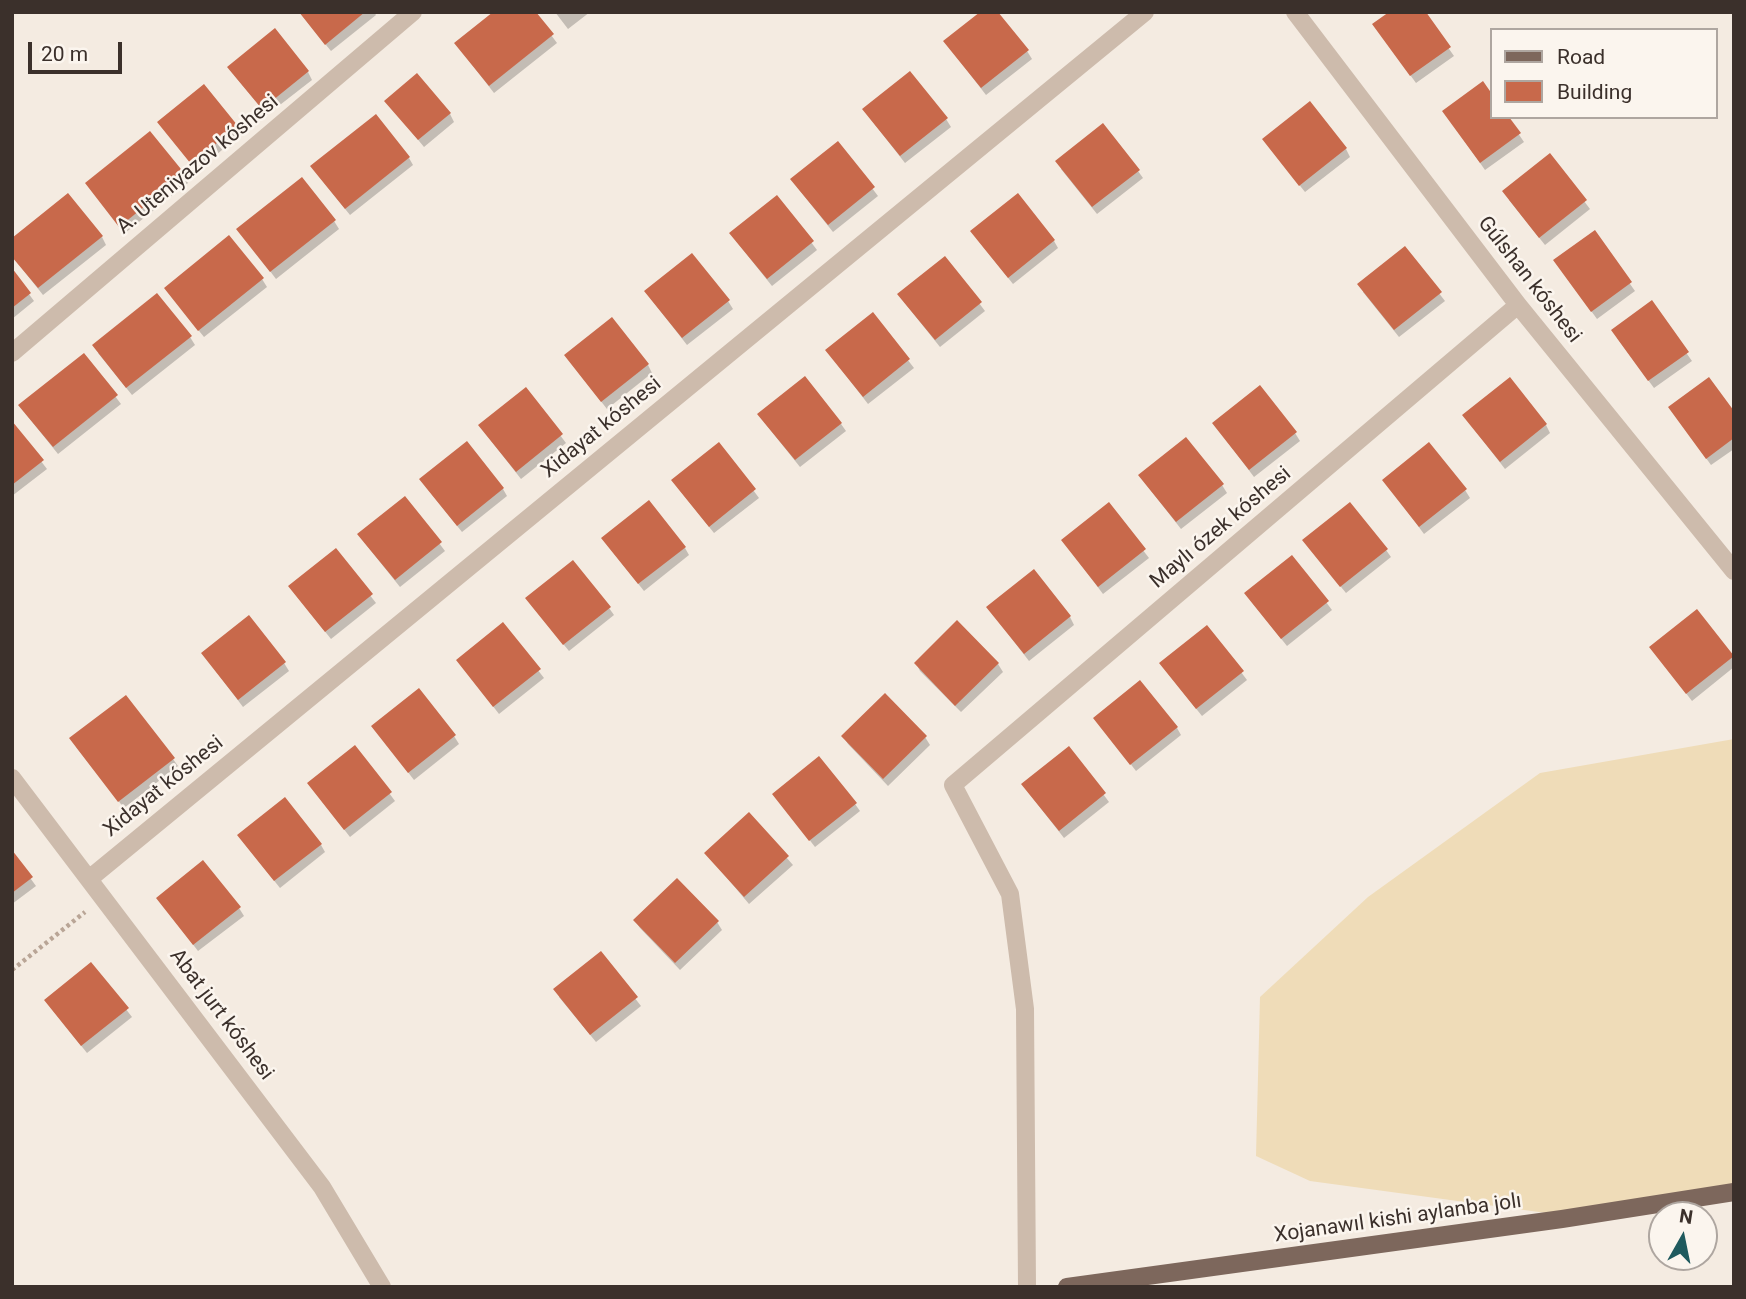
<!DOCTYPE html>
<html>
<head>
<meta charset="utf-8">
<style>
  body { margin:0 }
  #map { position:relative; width:1746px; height:1299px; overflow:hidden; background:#f4ebe1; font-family:Roboto,sans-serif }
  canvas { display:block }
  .frame { position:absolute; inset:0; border:14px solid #3b302b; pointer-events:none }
  .legend { position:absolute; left:1490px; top:28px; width:228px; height:91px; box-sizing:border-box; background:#fbf5ee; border:2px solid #aea6a0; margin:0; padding:9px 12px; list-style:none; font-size:21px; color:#3b302b }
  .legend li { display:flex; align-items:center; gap:14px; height:35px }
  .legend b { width:35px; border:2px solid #aea6a0 }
  .north { position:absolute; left:1648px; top:1201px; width:70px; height:70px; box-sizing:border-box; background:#fbf5ee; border:2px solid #aea6a0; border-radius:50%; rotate:9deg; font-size:19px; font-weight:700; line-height:28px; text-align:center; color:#3b302b }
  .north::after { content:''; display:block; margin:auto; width:24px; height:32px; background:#1f5a5e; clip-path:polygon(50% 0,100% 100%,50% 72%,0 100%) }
  .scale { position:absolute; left:28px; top:42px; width:94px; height:32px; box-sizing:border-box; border:4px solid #3b302b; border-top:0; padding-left:9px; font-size:21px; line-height:24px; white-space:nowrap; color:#3b302b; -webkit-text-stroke:5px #fbf5ee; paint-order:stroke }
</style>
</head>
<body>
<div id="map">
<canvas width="1746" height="1299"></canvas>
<div class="frame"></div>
<ul class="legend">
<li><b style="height:9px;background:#7d675c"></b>Road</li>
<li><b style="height:19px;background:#c8694b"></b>Building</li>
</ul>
<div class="north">N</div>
<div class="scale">20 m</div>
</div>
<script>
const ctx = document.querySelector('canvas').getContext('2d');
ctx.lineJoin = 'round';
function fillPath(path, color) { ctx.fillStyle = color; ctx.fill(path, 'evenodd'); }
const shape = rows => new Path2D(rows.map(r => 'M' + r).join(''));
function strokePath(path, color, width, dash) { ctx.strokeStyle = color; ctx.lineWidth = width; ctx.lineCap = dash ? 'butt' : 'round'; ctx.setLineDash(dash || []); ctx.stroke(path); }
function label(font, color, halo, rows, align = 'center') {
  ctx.font = font + ' Roboto,sans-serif'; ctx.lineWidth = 5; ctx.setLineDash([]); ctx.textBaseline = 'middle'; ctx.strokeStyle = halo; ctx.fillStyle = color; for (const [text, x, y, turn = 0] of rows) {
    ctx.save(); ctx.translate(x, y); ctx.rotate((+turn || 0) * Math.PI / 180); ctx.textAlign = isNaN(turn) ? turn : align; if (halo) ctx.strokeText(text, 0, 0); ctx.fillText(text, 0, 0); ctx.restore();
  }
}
fillPath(shape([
  [1734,739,1734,1190,1561,1215,1310,1181,1256,1156,1260,997,1368,897,1540,773]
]), '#efdcb8');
fillPath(shape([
  [299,12,374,12,376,15,331,51],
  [534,12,557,43,494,93,456,44],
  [555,12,590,12,568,29],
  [1423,12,1454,56,1416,83,1379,32],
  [945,42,1027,51,1032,59,986,95],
  [308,72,312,80,267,115,234,75],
  [1483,84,1492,97,1492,117,1507,117,1524,142,1485,170,1449,119],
  [387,102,450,114,454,122,424,147],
  [869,117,946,119,951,127,905,163],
  [159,123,237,127,241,134,197,171],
  [150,134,188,183,125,233,87,184],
  [838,143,878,196,833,232,797,187],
  [1269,147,1346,149,1350,157,1305,192],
  [1550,156,1590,209,1545,245,1509,200],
  [409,158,413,165,350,215,317,174],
  [1061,169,1138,171,1143,178,1097,214],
  [777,197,817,250,772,286,736,241],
  [334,221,339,229,276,279,238,229],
  [1594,233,1635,291,1597,319,1560,268],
  [102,237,106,245,43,295,12,256],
  [977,239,1054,241,1058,248,1013,284],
  [1404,248,1445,301,1399,337,1363,292],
  [945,258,985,311,940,347,904,302],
  [12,271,34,301,12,319],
  [262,279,267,287,204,337,171,296],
  [651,299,728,301,733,309,687,345],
  [1651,303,1692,361,1654,388,1617,338],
  [873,315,914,368,868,404,827,351],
  [190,337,195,345,132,395,98,353],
  [84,355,121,404,58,454,25,413],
  [571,363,648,365,652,373,607,409],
  [526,390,566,443,521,479,485,433],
  [1734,414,1734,449,1711,465,1675,415],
  [1464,416,1546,425,1550,433,1505,469],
  [764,422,841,424,846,431,800,467],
  [12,423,47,469,12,496],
  [1214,424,1295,433,1300,441,1254,477],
  [719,444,759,498,714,533,678,488],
  [1384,480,1465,490,1470,498,1424,534],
  [1145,483,1222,485,1227,493,1181,529],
  [426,487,503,489,507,496,462,532],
  [405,498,445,551,400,587,364,542],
  [1108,505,1149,558,1103,594,1063,541],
  [608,546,685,548,689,555,644,591],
  [1309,548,1386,550,1391,557,1346,593],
  [335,550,376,603,331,639,295,594],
  [1292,557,1332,610,1287,646,1251,601],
  [532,606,609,608,614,615,569,651],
  [988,608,1070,617,1074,625,1029,661],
  [1696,612,1734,658,1734,667,1692,701,1651,648],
  [503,625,544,678,499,714,458,661],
  [1207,627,1247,680,1202,716,1166,671],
  [203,654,284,663,289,671,243,707],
  [916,663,998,664,1003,672,961,712,920,671],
  [1095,718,1177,728,1181,735,1136,771],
  [373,727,454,736,459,744,414,780],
  [843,736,925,737,930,745,888,786,848,744],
  [76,747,173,759,178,766,124,808],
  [355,747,395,801,350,837,314,791],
  [1069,748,1109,802,1064,838,1028,792],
  [774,794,855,804,860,811,815,847],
  [749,815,793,865,749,904,706,853],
  [244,843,321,845,325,852,280,888],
  [12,853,36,886,12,904],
  [158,899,239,908,244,916,198,951],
  [635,921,717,922,722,930,680,970,640,928],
  [600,953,641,1006,596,1042,559,997],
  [91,964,132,1017,87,1053,51,1008]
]), '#0003');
fillPath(shape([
  [299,12,365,12,325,45],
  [493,12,536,12,554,34,489,86,454,43],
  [980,12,998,12,1029,50,981,88,943,41],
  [1389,12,1426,12,1451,47,1410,76,1372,24],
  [275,28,309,71,262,109,227,67],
  [910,71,948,118,900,156,862,109],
  [417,73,451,113,418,140,384,101],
  [1483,81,1492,94,1492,117,1509,117,1521,133,1480,163,1442,111],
  [204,84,238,126,191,164,157,122],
  [1310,101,1347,148,1299,186,1262,139],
  [376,114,410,157,345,209,310,166],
  [1103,123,1140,170,1092,207,1055,161],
  [150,131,185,174,119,227,85,183],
  [838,141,875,187,828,225,790,179],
  [1550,153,1587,200,1539,238,1502,191],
  [302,177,336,220,270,272,236,229],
  [68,193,103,236,38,288,12,257,12,238],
  [1018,193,1055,240,1008,278,970,231],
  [777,195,814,241,767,279,729,233],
  [1595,230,1632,282,1591,312,1553,260],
  [229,235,264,278,198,331,164,288],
  [1405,246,1442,292,1394,330,1357,284],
  [692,253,730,300,682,338,644,291],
  [945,256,982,302,935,340,897,294],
  [12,268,31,293,12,308],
  [157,293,192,336,126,388,92,345],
  [1652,300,1689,352,1648,381,1611,330],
  [873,312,910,359,863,397,825,350],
  [612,317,649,364,601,402,564,355],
  [84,353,118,395,53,447,18,405],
  [805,376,842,423,795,460,757,414],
  [1510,377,1547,424,1500,462,1462,415],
  [1709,377,1734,411,1734,438,1706,459,1668,407],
  [1260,385,1297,432,1249,470,1212,423],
  [526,387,563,434,516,472,478,425],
  [12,421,44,460,12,485],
  [1186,437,1224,484,1176,522,1138,475],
  [467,441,504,488,457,526,419,479],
  [719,442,756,489,709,527,671,480],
  [1429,442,1467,489,1419,527,1382,480],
  [405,496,442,542,395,580,357,534],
  [649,500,686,547,638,584,601,538],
  [1109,502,1146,549,1098,587,1061,540],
  [1350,502,1388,549,1340,587,1302,540],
  [336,548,373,594,325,632,288,586],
  [1292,555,1329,601,1281,639,1244,593],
  [573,560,611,607,563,645,525,598],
  [1034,569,1071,616,1024,654,986,607],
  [1697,609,1734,656,1686,694,1649,647],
  [249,615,286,662,238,700,201,653],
  [957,620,999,663,955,706,914,663],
  [503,622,541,669,493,707,456,660],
  [1207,625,1244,671,1196,709,1159,663],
  [1140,680,1178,727,1130,765,1093,718],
  [419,688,456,735,408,773,371,726],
  [885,693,927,736,883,779,841,736],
  [126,695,175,758,118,802,69,738],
  [355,745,392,792,344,830,307,783],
  [1069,746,1106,793,1059,831,1021,784],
  [819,756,857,803,809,841,772,794],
  [285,797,322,844,274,881,237,835],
  [749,812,789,856,744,897,704,853],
  [12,850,33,877,12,893],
  [203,860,241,907,193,945,156,898],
  [677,878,719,921,675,963,633,920],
  [601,951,638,997,590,1035,553,989],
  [91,962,129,1008,81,1046,44,1000]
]), '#c8694b');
strokePath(shape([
  [12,970,85,912]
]), '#b9a596', 4.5, [3.5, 3.5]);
strokePath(shape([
  [1295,12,1518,305,1734,571],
  [12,353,413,12],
  [12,778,322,1187,382,1287],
  [89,879,1145,12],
  [1027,1287,1025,1009,1010,894,953,785,1518,305]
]), '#cdbbac', 18);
strokePath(shape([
  [1067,1287,1562,1219,1734,1192]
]), '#7d675c', 18);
label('21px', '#3b302b', '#fbf5ee', [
  ["A. Uteniyazov kóshesi",198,165,-40],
  ["Gúlshan kóshesi",1529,280,52],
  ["Xidayat kóshesi",602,428,-39],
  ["Maylı ózek kóshesi",1221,528,-40],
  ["Xidayat kóshesi",164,787,-39],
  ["Abat jurt kóshesi",221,1015,53],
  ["Xojanawıl kishi aylanba jolı",1398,1219,-8]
]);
</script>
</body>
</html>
